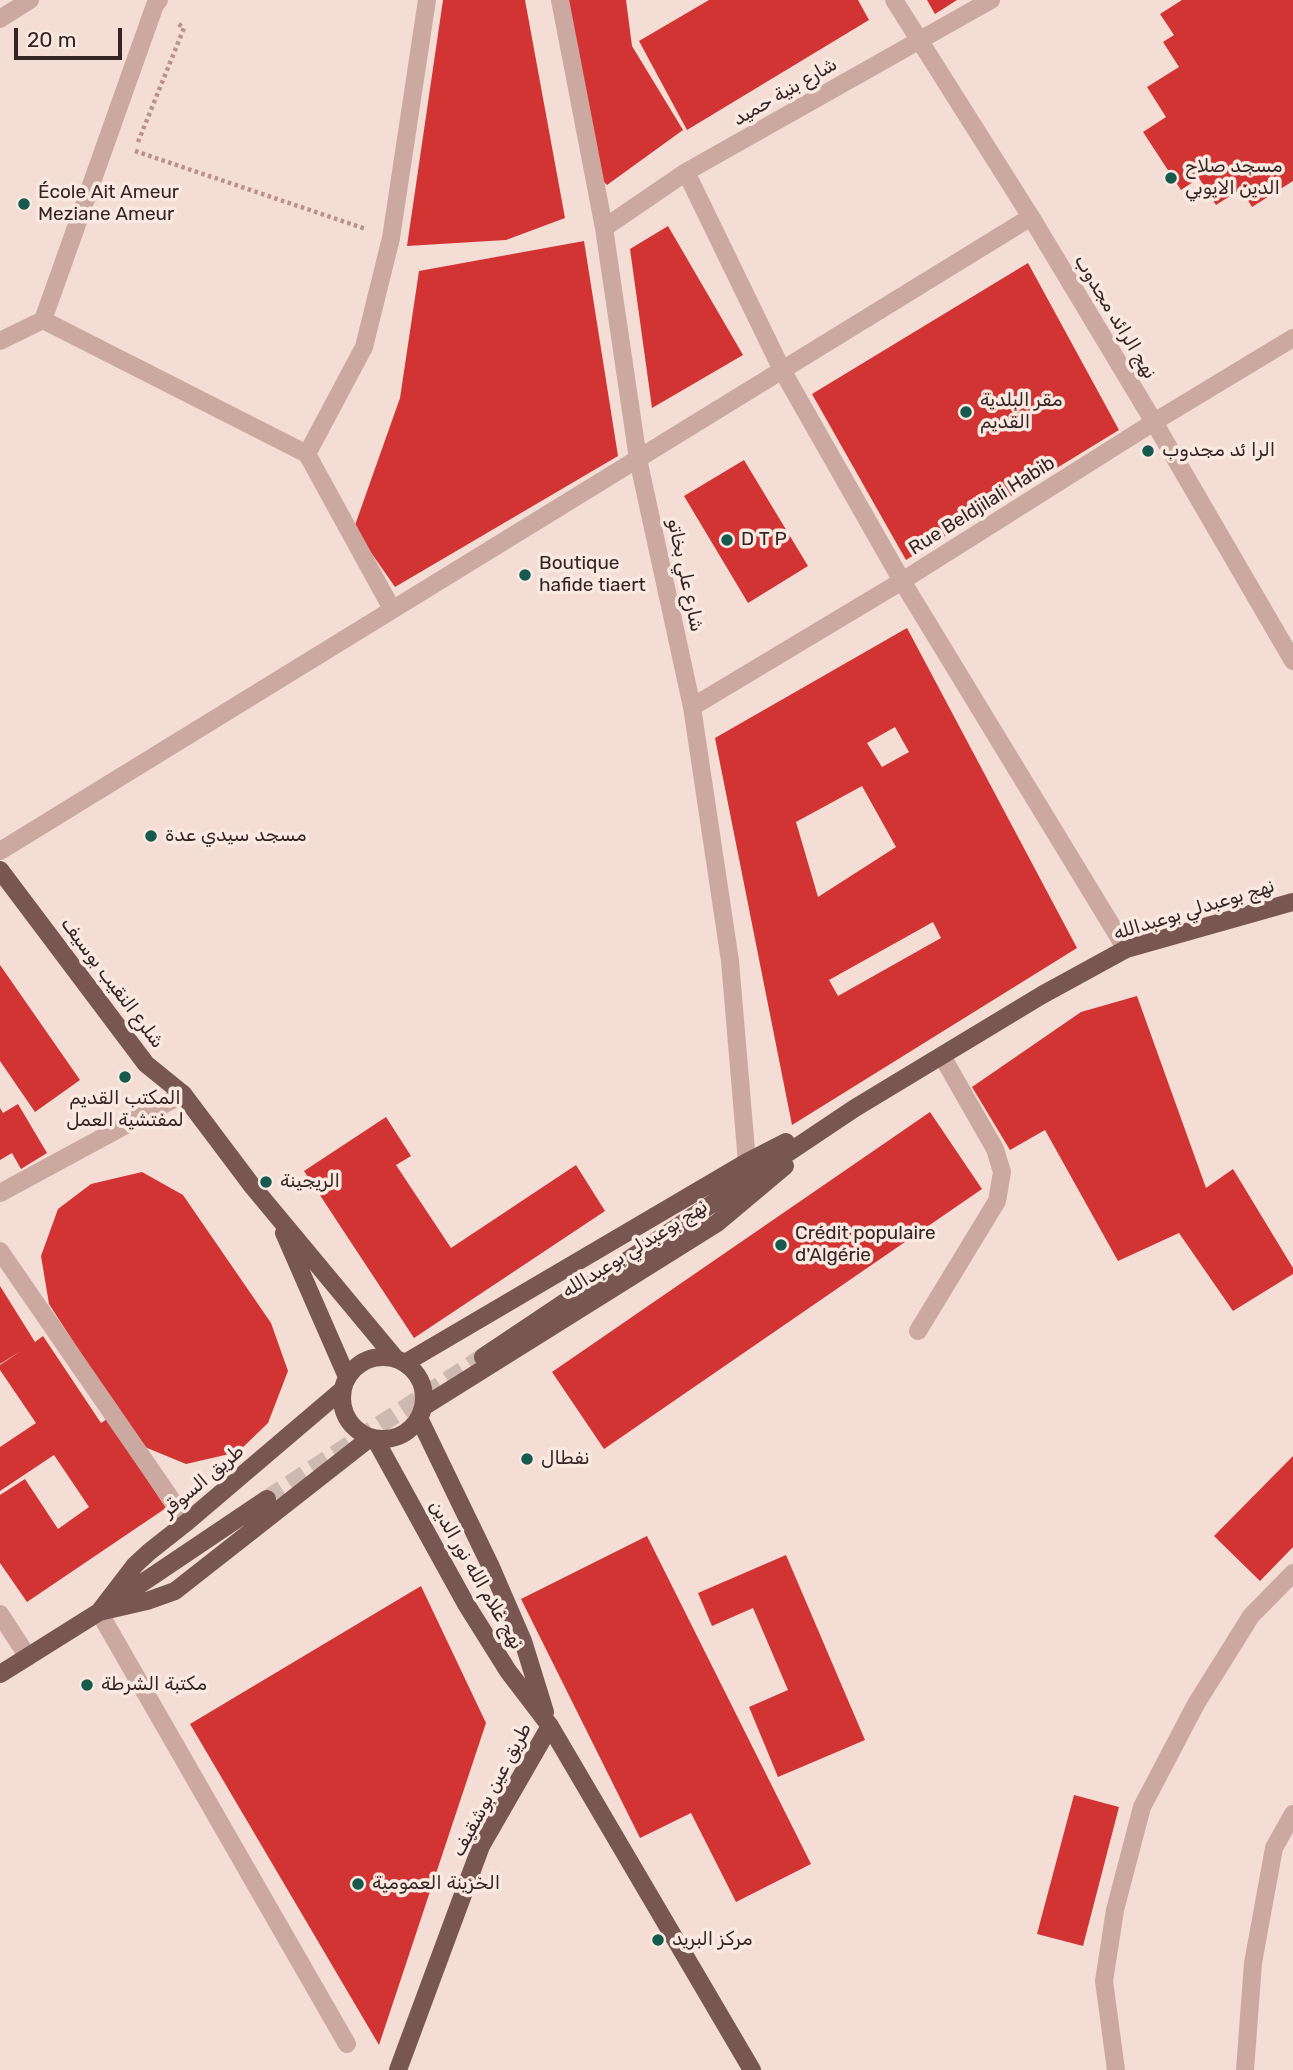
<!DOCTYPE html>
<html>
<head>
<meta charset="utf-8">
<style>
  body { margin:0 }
  #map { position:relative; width:1293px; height:2070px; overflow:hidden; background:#f3ddd5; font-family:Rubik,sans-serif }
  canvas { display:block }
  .scale { position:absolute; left:14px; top:28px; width:108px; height:32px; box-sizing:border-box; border:4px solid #342524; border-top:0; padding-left:9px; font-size:21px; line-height:24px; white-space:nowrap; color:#342524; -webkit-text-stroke:5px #fae9e1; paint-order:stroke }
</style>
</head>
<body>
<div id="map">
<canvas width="1293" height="2070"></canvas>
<div class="scale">20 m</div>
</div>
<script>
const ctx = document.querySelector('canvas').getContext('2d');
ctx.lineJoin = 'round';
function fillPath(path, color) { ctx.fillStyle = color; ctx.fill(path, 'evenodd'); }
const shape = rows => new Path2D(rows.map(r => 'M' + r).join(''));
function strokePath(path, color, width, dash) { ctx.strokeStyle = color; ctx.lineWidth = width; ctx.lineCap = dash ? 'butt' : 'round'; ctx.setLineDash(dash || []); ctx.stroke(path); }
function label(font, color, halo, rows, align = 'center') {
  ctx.font = font + ' Rubik,"Noto Naskh Arabic",sans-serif'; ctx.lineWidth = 7; ctx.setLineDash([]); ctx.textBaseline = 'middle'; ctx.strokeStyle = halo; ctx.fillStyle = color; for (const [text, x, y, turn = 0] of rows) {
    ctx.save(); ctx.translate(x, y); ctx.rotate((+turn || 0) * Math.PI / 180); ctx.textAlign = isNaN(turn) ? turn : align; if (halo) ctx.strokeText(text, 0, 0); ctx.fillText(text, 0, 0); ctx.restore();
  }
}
fillPath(shape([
  [443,0,525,0,565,218,506,240,407,246],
  [567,0,626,0,632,46,683,130,607,185,600,178],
  [709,0,858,0,869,20,687,130,639,41],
  [927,0,957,0,935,14],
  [1182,0,1293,0,1293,181,1252,207,1241,189,1216,205,1199,178,1181,190,1143,132,1166,117,1147,87,1179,67,1163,42,1174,35,1160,14],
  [668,226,743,355,652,408,630,249],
  [584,241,618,456,395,587,354,528,400,398,419,271],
  [1028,263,1119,430,906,560,812,394],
  [744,460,808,566,748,603,684,496],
  [907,628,1077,948,792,1125,715,738],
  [895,727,909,752,882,767,867,743],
  [862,786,896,847,818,897,796,822],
  [933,922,941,938,838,996,829,980],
  [0,965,80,1080,35,1112,0,1061],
  [1137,996,1206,1188,1233,1169,1293,1268,1293,1274,1233,1311,1179,1233,1118,1261,1045,1130,1010,1150,972,1087,1081,1012],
  [18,1104,47,1153,21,1169,12,1153,0,1160,0,1108,3,1113],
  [930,1112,982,1189,604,1449,552,1372],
  [386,1117,411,1156,396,1165,451,1248,576,1165,605,1211,414,1338,304,1171],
  [142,1172,183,1195,271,1323,288,1371,268,1423,238,1452,186,1464,140,1445,49,1304,41,1256,58,1209,91,1184],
  [0,1286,35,1342,43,1336,101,1423,107,1419,166,1508,27,1602,0,1563,0,1495,25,1479,58,1529,89,1507,54,1455,0,1491,0,1447,36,1423,0,1370,0,1365,21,1351,0,1364],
  [1293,1456,1293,1547,1260,1581,1214,1536],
  [647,1536,811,1864,736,1902,691,1813,640,1838,521,1599],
  [786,1555,865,1740,778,1777,749,1707,788,1690,753,1608,712,1626,698,1593],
  [421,1586,486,1723,379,2045,190,1724],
  [1074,1795,1119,1807,1083,1946,1037,1934]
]), '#d23434');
strokePath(shape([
  [267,1499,483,1357]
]), '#cdb8b2', 18, [18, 9]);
strokePath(shape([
  [138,142,184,28,177,23],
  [135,151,366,229]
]), '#b7938a', 4.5, [3.5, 3.5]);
strokePath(shape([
  [159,0,155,5,43,320,307,454,364,347,391,238,427,0],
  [560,0,604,228,638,459,692,707,730,961,747,1162],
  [894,0,1031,217,1154,422,1293,661],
  [0,19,30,0],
  [686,172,782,370,902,581,1126,949],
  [604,228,686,172,991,0],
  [0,341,43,320],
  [307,454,392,609],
  [692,707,902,581,1154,422,1293,338],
  [0,851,1031,217],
  [0,1193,183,1094],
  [0,1251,187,1522],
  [918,1331,997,1201,1002,1172,995,1149,942,1056],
  [99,1612,347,2044],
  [0,1614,28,1657],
  [1116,2070,1104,1981,1115,1910,1142,1807,1196,1704,1251,1616,1293,1573],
  [1245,2070,1253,1963,1274,1848,1293,1814]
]), '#cba9a0', 18);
strokePath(shape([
  [0,870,146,1064,183,1094,253,1187,396,1359],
  [284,1233,347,1377],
  '342 1398a41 41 0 1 1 82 0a41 41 0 1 1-82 0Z',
  [483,1357,855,1108,1042,995,1126,949,1293,902],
  [405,1363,747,1162,786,1142],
  [423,1407,717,1223,785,1166],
  [419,1418,491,1567,523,1641,545,1712],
  [375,1439,466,1604,508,1671,550,1726,752,2070],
  [99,1612,135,1565,149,1552,187,1522,342,1390],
  [99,1612,147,1601,175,1591,370,1438],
  [0,1674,99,1612,267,1499],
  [398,2070,481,1846,550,1726]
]), '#785753', 18);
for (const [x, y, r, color] of [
  [1171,178,7,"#16594d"],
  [24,204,7,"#16594d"],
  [966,412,7,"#16594d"],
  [1148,451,7,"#16594d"],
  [727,540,7,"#16594d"],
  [525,575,7,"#16594d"],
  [151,836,7,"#16594d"],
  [125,1077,7,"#16594d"],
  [266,1182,7,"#16594d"],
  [781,1245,7,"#16594d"],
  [527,1459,7,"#16594d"],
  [87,1685,7,"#16594d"],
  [358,1884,7,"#16594d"],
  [658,1940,7,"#16594d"]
]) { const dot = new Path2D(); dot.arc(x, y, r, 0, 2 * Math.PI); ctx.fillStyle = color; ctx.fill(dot); strokePath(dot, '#fae9e1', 2.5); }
label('19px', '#342524', '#fae9e1', [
  ["شارع بنية حميد",785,92,-30],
  ["نهج الرائد مجدوب",1115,317,59],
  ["Rue Beldjilali Habib",982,506,-32],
  ["شارع علي بخاتو",685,575,78],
  ["نهج بوعبدلي بوعبدالله",1194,910,-17],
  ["شلرع النقيب بوسيف",112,983,53],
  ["نهج بوعبدلي بوعبدالله",635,1249,-32],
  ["طريق السوقر",203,1481,-40],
  ["نهج غلام الله نور الدين",476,1575,60],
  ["طريق عين بوشقيف",492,1790,-62]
]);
label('19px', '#342524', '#fae9e1', [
  ["مسجد صلاح",1185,167],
  ["الدين الايوبي",1185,189],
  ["École Ait Ameur",38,193],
  ["Meziane Ameur",38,215],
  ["مقر البلدية",980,401],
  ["القديم",980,423],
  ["الرا ئد مجدوب",1162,451],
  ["D T P",741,540],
  ["Boutique",539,564],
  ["hafide tiaert",539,586],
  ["مسجد سيدي عدة",165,836],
  ["المكتب القديم",125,1099,"center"],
  ["لمفتشية العمل",125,1121,"center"],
  ["الريجينة",280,1182],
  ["Crédit populaire",795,1234],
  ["d'Algérie",795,1256],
  ["نفطال",541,1459],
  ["مكتبة الشرطة",101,1685],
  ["الخزينة العمومية",372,1884],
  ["مركز البريد",672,1940]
], 'left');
</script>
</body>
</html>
